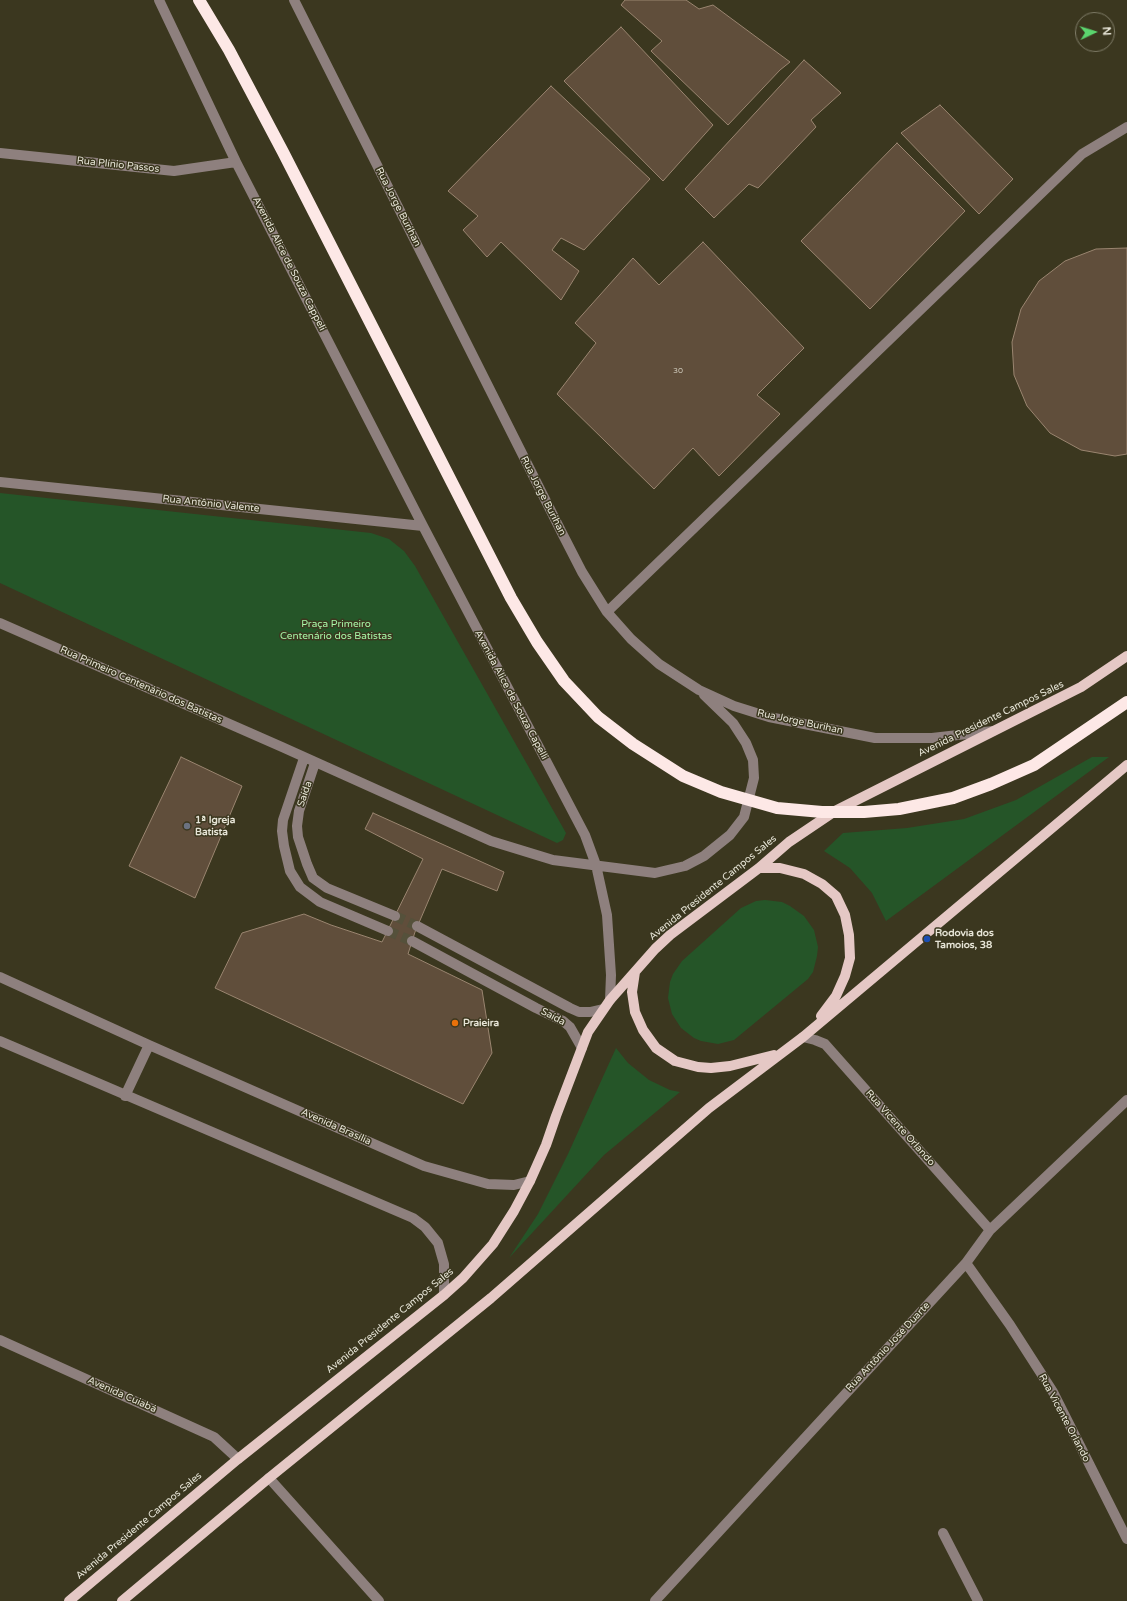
<!DOCTYPE html>
<html>
<head>
<meta charset="utf-8">
<style>
  body { margin:0 }
  #map { position:relative; width:1127px; height:1601px; overflow:hidden; background:#3b371f; font-family:"Varela Round",sans-serif }
  canvas { display:block }
  .north { position:absolute; left:1075px; top:12px; width:40px; height:40px; box-sizing:border-box; background:#3b371f; border:1px solid #807d69; border-radius:50%; rotate:86deg; font-size:11px; font-weight:700; line-height:16px; text-align:center; color:#e7e5d7 }
  .north::after { content:''; display:block; margin:auto; width:14px; height:18px; background:#5bd56e; clip-path:polygon(50% 0,100% 100%,50% 72%,0 100%) }
</style>
</head>
<body>
<div id="map">
<canvas width="1127" height="1601"></canvas>
<div class="north">N</div>
</div>
<script>
const ctx = document.querySelector('canvas').getContext('2d');
ctx.lineJoin = 'round';
function fillPath(path, color) { ctx.fillStyle = color; ctx.fill(path, 'evenodd'); }
const shape = rows => new Path2D(rows.map(r => 'M' + r).join(''));
function strokePath(path, color, width, dash) { ctx.strokeStyle = color; ctx.lineWidth = width; ctx.lineCap = dash ? 'butt' : 'round'; ctx.setLineDash(dash || []); ctx.stroke(path); }
function label(font, color, halo, rows, align = 'center') {
  ctx.font = font + ' "Varela Round",sans-serif'; ctx.lineWidth = 3; ctx.setLineDash([]); ctx.textBaseline = 'middle'; ctx.strokeStyle = halo; ctx.fillStyle = color; for (const [text, x, y, turn = 0] of rows) {
    ctx.save(); ctx.translate(x, y); ctx.rotate((+turn || 0) * Math.PI / 180); ctx.textAlign = isNaN(turn) ? turn : align; if (halo) ctx.strokeText(text, 0, 0); ctx.fillText(text, 0, 0); ctx.restore();
  }
}
fillPath(shape([
  [0,493,371,533,389,539,404,551,415,566,566,833,563,840,557,843,0,583],
  [1092,757,1109,757,886,921,872,893,850,868,824,851,843,833,907,828,964,819,1016,800],
  [765,900,782,902,790,906,804,916,814,930,818,947,817,956,813,972,808,979,734,1040,718,1044,701,1041,694,1038,681,1028,672,1014,668,998,670,982,673,974,682,961,741,908,756,901],
  [616,1048,628,1063,649,1080,670,1090,680,1092,604,1155,509,1258,538,1214,568,1154]
]), '#255528');
const building = shape([
  [625,0,686,0,699,9,713,5,790,62,780,70,728,125,651,51,662,41,621,5,625,0],
  [621,27,713,125,663,181,564,81,621,27],
  [804,60,841,93,811,120,816,127,758,188,749,184,714,218,685,189,804,60],
  [551,86,650,179,584,250,561,238,552,250,579,271,561,300,501,242,487,257,463,230,478,216,448,191,551,86],
  [940,105,1013,179,979,214,901,133,940,105],
  [897,143,965,211,870,309,801,241,897,143],
  [703,242,804,348,757,395,780,414,719,476,693,448,654,489,557,394,596,343,575,323,633,258,659,285,703,242],
  [1127,248,1127,454,1115,456,1081,450,1050,433,1027,406,1014,375,1012,342,1021,309,1039,281,1065,261,1096,249,1127,248],
  [181,757,242,786,195,898,129,866,181,757],
  [373,813,504,872,497,891,442,869,415,932,408,954,482,990,492,1053,463,1104,215,988,242,933,304,914,331,925,382,942,423,859,365,829,373,813]
]);
fillPath(building, '#604e3b');
strokePath(building, '#9a8570', 1);
strokePath(shape([
  [395,916,417,926],
  [388,931,412,941]
]), '#55513b', 10, [10, 5]);
strokePath(shape([
  [159,0,236,162,423,526,585,835,596,865,607,915,611,975,610,1000],
  [294,0,562,533,582,572,607,612,631,639,659,664,699,690,734,706,769,717,875,738,932,738,993,731],
  [0,153,174,171,236,162],
  [0,482,423,526],
  [607,612,1082,154,1127,127],
  [0,623,282,747,491,841,553,860,655,873,685,866,704,856,730,835,744,817,754,778,753,760,746,743,733,723,704,695],
  [304,758,283,820,282,831,284,846,290,871,300,887,320,902,388,931],
  [315,763,299,811,297,826,298,837,307,864,313,878,327,888,395,916],
  [417,926,570,1008,579,1012,590,1012,603,1009],
  [412,941,536,1008,563,1021,570,1027,582,1048],
  [0,977,149,1045,424,1166,488,1184,514,1185,530,1181],
  [803,1037,815,1040,825,1044,990,1230],
  [0,1041,413,1218,425,1227,438,1243,444,1264,444,1295],
  [125,1096,149,1045],
  [966,1263,1010,1325,1053,1392,1127,1539],
  [0,1340,214,1437,238,1459],
  [269,1478,379,1601],
  [943,1533,978,1601],
  [655,1601,966,1263,990,1230,1127,1100]
]), '#8e807e', 10);
strokePath(shape([
  [759,868,780,868,804,874,822,884,836,896,845,915,849,935,850,958,845,976,836,996,821,1016],
  [635,972,632,992,635,1012,643,1030,656,1048,675,1061,698,1067,711,1068,730,1066,774,1055],
  [69,1601,238,1459,444,1295,463,1278,493,1244,514,1211,530,1181,546,1145,556,1116,588,1032,610,1000,655,949,670,935,759,868,789,842,835,811,1081,687,1127,656],
  [122,1601,269,1478,491,1298,709,1108,803,1037,1127,765]
]), '#e5c8c5', 10);
strokePath(shape([
  [199,0,229,50,283,152,511,598,537,642,564,681,598,717,633,744,683,776,721,792,777,808,822,812,864,812,899,809,953,798,991,784,1034,765,1127,702]
]), '#fde8e6', 12);
for (const [x, y, r, color] of [
  [187,826,4,"#6b7280"],
  [927,939,4,"#1a4fb4"],
  [455,1023,4,"#e8710a"]
]) { const dot = new Path2D(); dot.arc(x, y, r, 0, 2 * Math.PI); ctx.fillStyle = color; ctx.fill(dot); strokePath(dot, '#3b371f', 1.5); }
label('8px', '#c5bfb0', null, [
  ["30",678,371]
]);
label('10px', '#e7e5d7', '#3b371f', [
  ["Rua Plínio Passos",118,165,6],
  ["Rua Jorge Burihan",398,207,63],
  ["Avenida Alice de Souza Cappeli",289,264,63],
  ["Rua Jorge Burihan",543,496,63],
  ["Rua Antônio Valente",211,504,6],
  ["Rua Primeiro Centenário dos Batistas",141,685,24],
  ["Avenida Alice de Souza Capelli",511,695,62],
  ["Avenida Presidente Campos Sales",991,719,-26],
  ["Rua Jorge Burihan",800,722,12],
  ["Saída",305,794,-71],
  ["Avenida Presidente Campos Sales",713,888,-39],
  ["Saída",553,1017,28],
  ["Avenida Brasília",336,1127,24],
  ["Rua Vicente Orlando",900,1128,48],
  ["Avenida Presidente Campos Sales",390,1321,-39],
  ["Rua Antônio José Duarte",888,1347,-47],
  ["Avenida Cuiabá",122,1395,24],
  ["Rua Vicente Orlando",1064,1418,62],
  ["Avenida Presidente Campos Sales",139,1526,-40]
]);
label('10px', '#a6f7a7', '#3b371f', [
  ["Praça Primeiro",336,624],
  ["Centenário dos Batistas",336,636]
]);
label('bold 10px', '#e7e5d7', '#3b371f', [
  ["1ª Igreja",195,820],
  ["Batista",195,832],
  ["Rodovia dos",935,933],
  ["Tamoios, 38",935,945],
  ["Praieira",463,1023]
], 'left');
</script>
</body>
</html>
